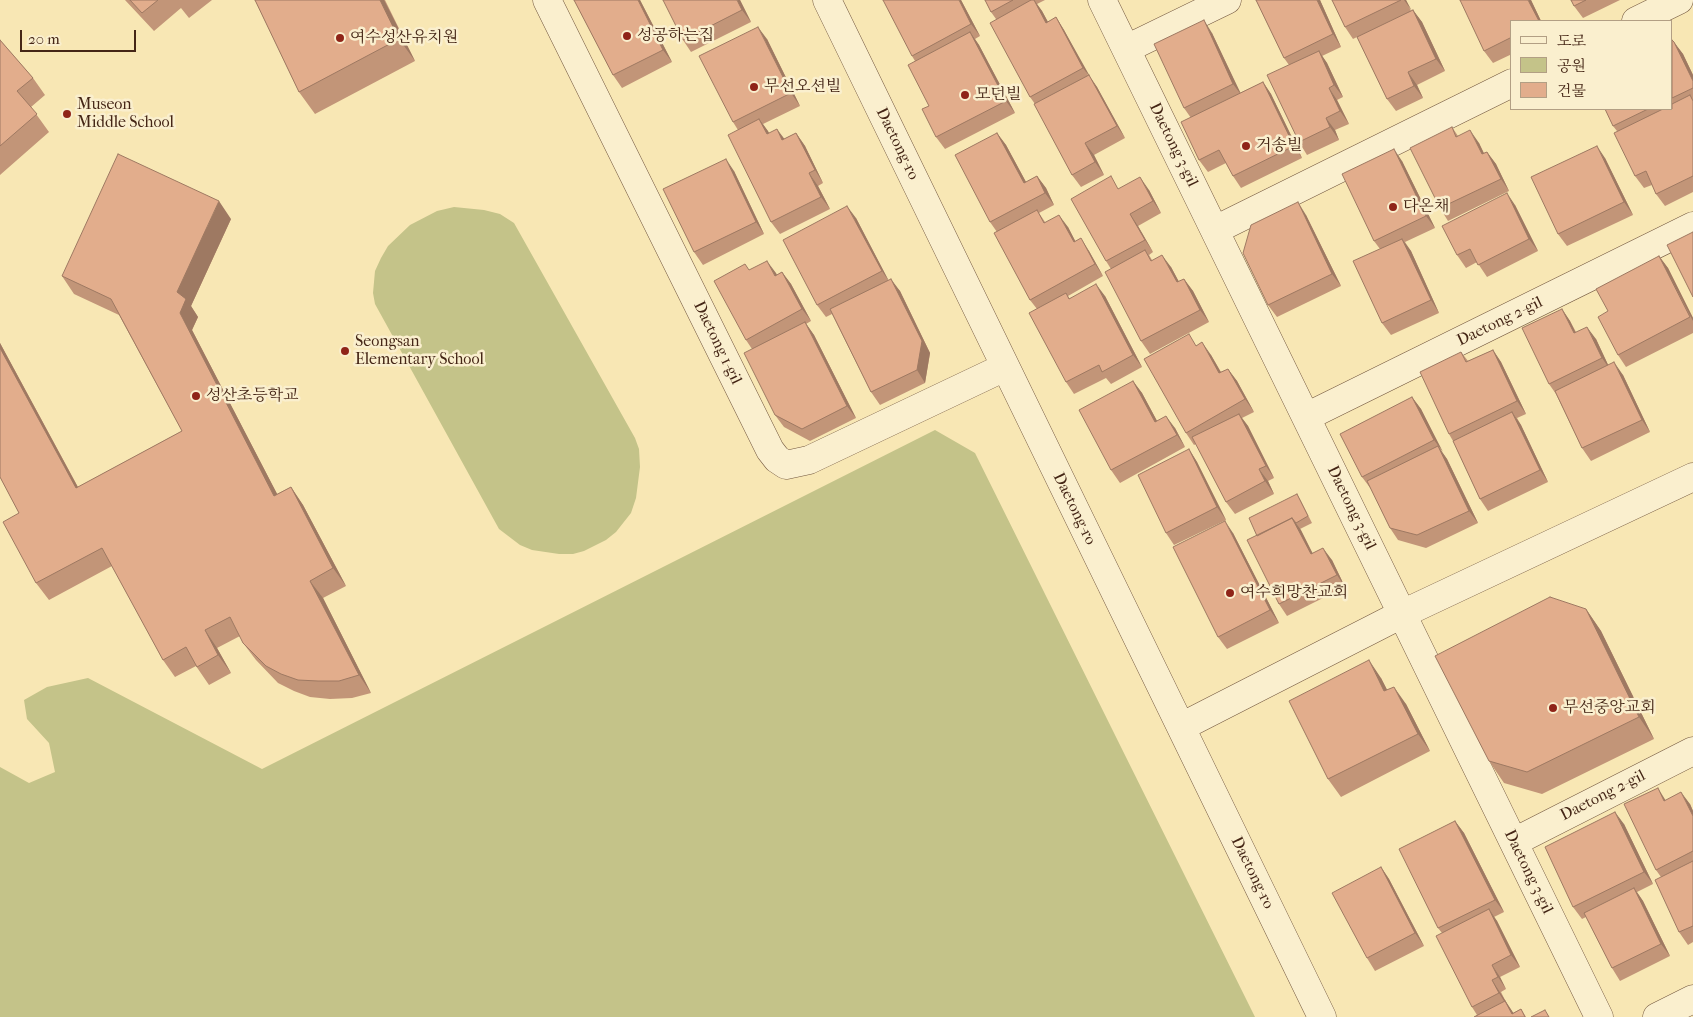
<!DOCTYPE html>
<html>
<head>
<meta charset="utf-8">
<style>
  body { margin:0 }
  #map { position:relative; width:1693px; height:1017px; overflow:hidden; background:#f8e7b4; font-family:"IM FELL French Canon","Noto Serif KR",serif }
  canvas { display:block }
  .legend { position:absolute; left:1510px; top:20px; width:162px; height:90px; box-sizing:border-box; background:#faefce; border:1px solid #b29f84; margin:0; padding:6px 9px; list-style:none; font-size:15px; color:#452616 }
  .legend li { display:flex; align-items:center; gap:10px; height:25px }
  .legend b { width:25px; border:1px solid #b29f84 }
  .scale { position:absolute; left:20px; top:30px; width:116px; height:22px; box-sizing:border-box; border:2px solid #452616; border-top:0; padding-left:6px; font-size:15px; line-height:18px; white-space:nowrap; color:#452616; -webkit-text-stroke:4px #faefce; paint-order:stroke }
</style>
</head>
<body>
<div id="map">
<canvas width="1693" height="1017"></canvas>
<ul class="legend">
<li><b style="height:6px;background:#faefce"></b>도로</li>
<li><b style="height:14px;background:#c4c389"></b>공원</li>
<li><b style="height:14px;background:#e2ad8c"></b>건물</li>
</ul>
<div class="scale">20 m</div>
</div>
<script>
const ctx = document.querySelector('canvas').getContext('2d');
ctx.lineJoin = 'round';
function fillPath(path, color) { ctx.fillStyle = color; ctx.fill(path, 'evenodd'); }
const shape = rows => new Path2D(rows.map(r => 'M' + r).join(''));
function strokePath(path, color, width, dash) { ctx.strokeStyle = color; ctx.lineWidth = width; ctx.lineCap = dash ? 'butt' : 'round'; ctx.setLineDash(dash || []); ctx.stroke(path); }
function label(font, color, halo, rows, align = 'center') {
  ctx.font = font + ' "IM FELL French Canon","Noto Serif KR",serif'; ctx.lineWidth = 5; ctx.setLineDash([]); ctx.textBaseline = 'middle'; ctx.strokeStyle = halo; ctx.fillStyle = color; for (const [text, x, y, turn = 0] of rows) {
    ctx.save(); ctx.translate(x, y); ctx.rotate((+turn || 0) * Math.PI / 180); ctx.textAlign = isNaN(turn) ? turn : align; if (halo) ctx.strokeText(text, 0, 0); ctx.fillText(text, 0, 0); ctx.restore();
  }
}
fillPath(shape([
  [454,207,484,210,500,214,514,223,635,438,639,449,640,467,636,498,631,513,616,532,606,540,584,551,573,554,559,554,532,550,520,545,499,529,375,304,373,293,375,271,381,258,388,246,410,225,437,211],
  [935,430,975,453,1255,1017,0,1017,0,767,29,783,55,772,49,743,27,719,24,700,47,687,88,678,262,769]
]), '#c4c389');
const minor = shape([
  [547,0,770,450,777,459,786,465,809,460,1005,367],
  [827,0,1322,1017],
  [1102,0,1599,1017],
  [1636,21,1679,0],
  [1126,49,1227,0],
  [1215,230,1512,83],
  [1306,417,1693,226],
  [1181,727,1402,614,1693,477],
  [1514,842,1693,751],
  [1657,1017,1693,999]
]);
strokePath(minor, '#72563e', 29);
strokePath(minor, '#faefce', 28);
fillPath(shape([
  [125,0,212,0,189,18,181,8,154,31],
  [255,0,385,0,415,61,315,114,299,92],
  [574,0,640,0,672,62,622,88,613,75],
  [740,0,751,22,691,52,683,40],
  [961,0,980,36,975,39,979,45,1015,113,945,149,936,137,929,106,915,61,912,56],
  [985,0,1045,0,1037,4,1042,11,1048,22,1056,17,1064,30,1088,75,1097,87,1125,138,1094,155,1104,175,1081,187,1072,175,1035,104,1030,97,996,19,991,12],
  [1256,0,1320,0,1341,47,1322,56,1327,63,1343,97,1337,100,1349,124,1335,130,1339,140,1307,155,1299,142,1289,65,1284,58],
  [1332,0,1406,0,1411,11,1413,10,1422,22,1445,71,1417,85,1423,98,1396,111,1387,99,1357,37,1353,39,1345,27],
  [1531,0,1541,21,1512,21,1512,54,1493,63,1484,51],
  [1571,0,1620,0,1583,18,1574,6],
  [1212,33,1240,93,1263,82,1271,94,1302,158,1241,188,1233,176,1226,163,1208,172,1199,160,1191,118,1184,108],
  [767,39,800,106,763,124,769,133,784,139,796,133,805,146,823,183,818,186,830,209,780,234,771,222,738,130,733,122],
  [0,40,33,78,45,95,31,107,49,132,0,175],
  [1672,40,1683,54,1693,75,1693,192,1665,206,1656,194,1652,185,1644,188,1635,176,1617,131,1613,126,1605,109,1672,109],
  [1452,127,1458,136,1479,143,1484,153,1487,152,1496,164,1509,191,1448,221,1440,208],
  [997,133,1006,145,1026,182,1037,176,1046,188,1054,205,1039,213,1045,222,1068,227,1075,241,1089,251,1103,276,1068,296,1069,298,1105,296,1142,367,1111,384,1106,378,1074,394,1066,382,1037,309,1030,300,997,232,990,222],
  [1605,158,1633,215,1567,246,1558,234],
  [1402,161,1435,228,1405,242,1411,251,1439,313,1391,335,1382,323,1380,249,1374,241],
  [734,171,764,234,703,265,694,252],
  [1120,188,1149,190,1161,213,1138,226,1153,252,1149,255,1152,260,1171,267,1179,282,1184,279,1193,291,1209,322,1150,354,1141,341,1111,269,1106,261],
  [1515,205,1538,251,1487,277,1477,262,1466,268,1457,255],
  [1306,215,1341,286,1277,317,1268,305],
  [856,218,888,280,900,291,930,353,925,383,880,405,871,392,832,314,826,317,817,305],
  [231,219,191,306,198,317,192,330,277,494,291,487,303,505,346,586,323,598,371,693,352,698,330,699,310,697,294,691,278,683,256,660,243,643,240,636,217,648,231,673,209,685,196,666,175,677,163,660,112,566,49,600,36,583,19,513,0,477,0,343,78,487,182,431,119,315,74,294,62,276],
  [1659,256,1668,268,1693,318,1693,333,1626,367,1618,355,1608,311],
  [750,270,777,275,782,272,791,284,811,321,806,324,814,335,856,418,810,441,784,427,775,415,752,349,746,340],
  [1562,309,1570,321,1576,332,1596,339,1608,365,1623,375,1650,432,1591,461,1582,448,1556,394,1549,384],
  [1197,345,1211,355,1221,372,1228,369,1237,381,1254,412,1242,418,1248,426,1274,478,1268,481,1274,494,1235,514,1226,502,1196,444,1194,445,1186,433],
  [1493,350,1501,362,1526,414,1517,418,1521,425,1548,482,1488,511,1480,499,1453,441,1449,434,1461,352,1468,361],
  [1133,381,1142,393,1157,421,1175,428,1185,447,1120,483,1111,470],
  [1412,397,1421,409,1442,452,1447,459,1478,523,1426,548,1398,540,1390,528,1371,489,1362,477],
  [1189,449,1197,462,1226,520,1174,545,1166,533],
  [1297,494,1301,501,1312,523,1300,529,1312,553,1332,560,1345,587,1287,616,1279,604,1257,536],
  [1233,533,1279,623,1227,649,1218,637],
  [1586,609,1601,631,1654,739,1542,794,1504,783,1489,761],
  [1381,678,1387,690,1406,704,1430,751,1341,797,1328,779],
  [1666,800,1690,804,1693,811,1693,942,1688,945,1679,932,1661,877,1656,870],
  [1455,821,1464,833,1504,912,1494,917,1497,921,1520,967,1500,977,1506,989,1501,992,1506,1002,1513,1013,1521,1009,1526,1017,1474,1017,1477,1015,1472,1007,1442,933,1438,928],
  [1624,824,1653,884,1637,892,1643,901,1670,956,1620,981,1612,968,1586,917,1582,919,1573,907],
  [1381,867,1389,879,1424,946,1375,971,1367,958]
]), '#c29578');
fillPath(shape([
  [380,0,384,0,415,61,399,39],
  [638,0,640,0,672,62,663,50],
  [737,0,740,0,751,22,742,10],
  [959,0,961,0,980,36,971,24],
  [1034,0,1042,11,1055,35,1046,23],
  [1317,0,1320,0,1341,47,1333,34],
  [1404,0,1406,0,1412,11],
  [1528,0,1531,0,1541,21,1539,21],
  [1413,10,1422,22,1445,71,1436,59],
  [1056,17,1064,30,1092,80,1083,68],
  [1204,20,1212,33,1242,96,1233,84],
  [758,27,767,39,800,106,791,93],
  [970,32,979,45,1015,113,1006,101],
  [1674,42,1683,54,1693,75,1693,81],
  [1319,51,1327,63,1343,97,1334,85],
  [1408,72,1417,85,1423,98,1414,86],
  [1089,75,1097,87,1125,138,1117,126],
  [1263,82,1271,94,1302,158,1294,146],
  [1329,88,1337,100,1349,124,1340,111],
  [1326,118,1335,130,1339,140,1330,127],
  [759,119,768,131,776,147,767,134],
  [777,129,786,141,782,140],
  [1470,130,1479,143,1490,167,1482,154],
  [796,133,805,146,823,183,815,170],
  [997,133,1006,145,1033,195,1024,183],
  [1085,143,1094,155,1104,175,1095,162],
  [1597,146,1605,158,1633,215,1624,202],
  [1394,149,1402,161,1435,228,1426,216],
  [1487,152,1496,164,1509,191,1501,179],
  [726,159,734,171,764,234,756,222],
  [809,173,818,186,830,209,821,197],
  [1037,176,1046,188,1054,205,1045,193],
  [1140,177,1149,190,1161,213,1153,201],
  [1507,193,1515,205,1538,251,1529,239],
  [219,201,231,219,191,306,198,317,192,330,287,513,274,496,180,313,177,292],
  [1298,202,1306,215,1341,286,1332,274],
  [847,206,856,218,890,283,882,271],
  [1130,214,1138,226,1153,252,1145,240],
  [1059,215,1068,227,1082,254,1074,242],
  [1081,238,1089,251,1103,276,1095,264],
  [1402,239,1411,251,1439,313,1431,300],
  [1162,255,1171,267,1186,295,1177,282],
  [1659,256,1668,268,1693,318,1693,321],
  [767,261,776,273,784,288,775,276],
  [782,272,791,284,811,321,802,309],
  [891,279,900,291,930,353,925,383,917,370],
  [1184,279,1193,291,1209,322,1200,310],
  [1096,284,1105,296,1142,367,1133,355],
  [1562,309,1570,321,1582,346,1574,333],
  [805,322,814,335,856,418,847,406],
  [1587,327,1596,339,1611,371,1602,358],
  [1202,342,1211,355,1228,385,1219,373],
  [0,343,88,506,76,488,0,348],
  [1493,350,1501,362,1526,414,1517,401],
  [1614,362,1623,375,1650,432,1642,420],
  [1228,369,1237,381,1254,412,1245,399],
  [1133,381,1142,393,1164,434,1155,422],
  [1412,397,1421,409,1443,452,1434,440],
  [1512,412,1521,425,1548,482,1540,470],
  [1239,414,1248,426,1274,478,1266,466],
  [1166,416,1175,428,1185,447,1177,435],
  [1438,446,1447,459,1478,523,1469,511],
  [1189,449,1197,462,1226,520,1217,507],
  [1259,469,1268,481,1274,494,1265,481],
  [291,487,303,505,346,586,333,568],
  [1292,518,1301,530,1319,566,1311,554],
  [1225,521,1233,533,1279,623,1270,610],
  [1323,548,1332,560,1345,587,1337,575],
  [310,581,323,598,371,693,359,675],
  [1586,609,1601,631,1654,739,1639,717],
  [205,630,217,648,231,673,218,655],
  [1369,660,1381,678,1397,709,1384,691],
  [1394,687,1406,704,1430,751,1418,734],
  [1658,788,1666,801,1664,801],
  [1681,792,1690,804,1693,811,1693,816],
  [1615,812,1624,824,1653,884,1644,872],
  [1455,821,1464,833,1504,912,1495,900],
  [1381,867,1389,879,1424,946,1415,933],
  [1634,888,1643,901,1670,956,1661,944],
  [1489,909,1497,921,1520,967,1511,955],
  [1492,965,1500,977,1506,989,1498,977],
  [1492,980,1514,1014,1514,1017,1499,993]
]), '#9e7962');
const building = shape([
  [130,0,158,0,142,13,130,0],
  [255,0,380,0,399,39,299,92,255,0],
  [574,0,638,0,663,50,613,75,574,0],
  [663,0,737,0,742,10,683,40,663,0],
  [883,0,959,0,971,24,912,56,883,0],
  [985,0,1013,0,991,12,985,0],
  [1031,0,1034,0,1046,23,1056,17,1083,68,1030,97,990,23,1031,0],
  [1256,0,1317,0,1333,34,1284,58,1256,0],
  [1332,0,1401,0,1345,27,1332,0],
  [1460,0,1528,0,1539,21,1512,21,1512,37,1484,51,1460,0],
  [1571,0,1586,0,1574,6,1571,0],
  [1413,10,1436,59,1408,72,1414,86,1387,99,1357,37,1413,10],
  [1204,20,1233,84,1184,108,1154,44,1204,20],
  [758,27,791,93,733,122,699,56,758,27],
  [970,32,1006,101,936,137,922,109,929,106,908,65,970,32],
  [0,40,33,78,17,91,37,114,0,146,0,40],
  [1672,40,1674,42,1693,81,1693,88,1672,98,1672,40],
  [1319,51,1334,85,1329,88,1340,111,1326,118,1330,127,1299,142,1267,75,1319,51],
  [1089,75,1117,126,1085,143,1095,162,1072,175,1034,104,1089,75],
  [1263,82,1294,146,1233,176,1219,150,1199,160,1181,122,1263,82],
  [1690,95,1693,101,1693,176,1656,194,1646,171,1635,176,1614,133,1663,109,1672,109,1672,104,1690,95],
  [1605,109,1648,109,1613,126,1605,109],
  [759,119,767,134,777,129,782,140,796,133,815,170,809,173,821,197,771,222,728,135,759,119],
  [1452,127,1456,137,1470,130,1482,154,1487,152,1501,179,1440,208,1410,148,1452,127],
  [997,133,1024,183,1037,176,1045,193,990,222,955,155,997,133],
  [1597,146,1624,202,1558,234,1531,177,1597,146],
  [1394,149,1426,216,1374,241,1342,174,1394,149],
  [118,154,219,201,177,292,186,299,180,313,274,496,291,487,333,568,310,581,359,675,339,681,318,681,298,680,281,674,266,666,243,643,230,617,205,630,218,655,197,667,186,647,163,660,102,548,36,583,3,522,19,513,0,477,0,348,76,488,182,431,111,299,62,276,118,154],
  [726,159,756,222,694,252,663,189,726,159],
  [1111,176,1118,189,1140,177,1153,201,1130,214,1145,240,1106,261,1071,199,1111,176],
  [1507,193,1529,239,1478,265,1470,249,1457,255,1442,226,1507,193],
  [1298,202,1332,274,1268,305,1243,253,1251,225,1298,202],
  [847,206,882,271,817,305,783,240,847,206],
  [1037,210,1044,223,1059,215,1074,242,1081,238,1095,264,1030,300,994,233,1037,210],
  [1693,232,1693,297,1667,245,1693,232],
  [1402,239,1431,300,1382,323,1353,261,1402,239],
  [1145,250,1151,261,1162,255,1177,282,1184,279,1200,310,1141,341,1105,272,1145,250],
  [1659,256,1690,317,1618,355,1598,317,1608,311,1596,289,1659,256],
  [767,261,775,276,782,272,802,309,746,340,714,281,745,264,749,270,767,261],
  [891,279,922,341,917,370,871,392,830,309,891,279],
  [1096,284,1133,355,1102,372,1099,365,1066,382,1029,313,1066,293,1069,299,1096,284],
  [1562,309,1574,333,1587,327,1602,358,1549,384,1522,328,1562,309],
  [805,322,847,406,802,429,775,415,744,353,805,322],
  [1189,334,1196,346,1202,342,1219,373,1228,369,1245,399,1186,433,1144,359,1189,334],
  [1493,350,1517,401,1449,434,1420,372,1461,352,1466,362,1493,350],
  [1614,362,1642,420,1582,448,1555,391,1614,362],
  [1133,381,1155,422,1166,416,1177,435,1111,470,1079,410,1133,381],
  [1412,397,1434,440,1362,477,1340,434,1412,397],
  [1512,412,1540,470,1480,499,1453,441,1512,412],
  [1239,414,1266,466,1259,469,1265,481,1226,502,1192,437,1239,414],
  [1438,446,1469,511,1417,535,1390,528,1367,481,1438,446],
  [1189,449,1217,507,1166,533,1138,475,1189,449],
  [1297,494,1308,516,1296,523,1292,518,1257,536,1249,518,1297,494],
  [1292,518,1311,554,1323,548,1337,575,1279,604,1247,540,1292,518],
  [1225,521,1270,610,1218,637,1173,547,1225,521],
  [1550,597,1586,609,1639,717,1527,772,1489,761,1435,656,1550,597],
  [1369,660,1384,691,1394,687,1418,734,1328,779,1289,701,1369,660],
  [1658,788,1664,801,1681,792,1693,816,1693,851,1656,870,1624,804,1658,788],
  [1615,812,1644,872,1573,907,1545,847,1615,812],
  [1455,821,1495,900,1438,928,1399,849,1455,821],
  [1693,861,1693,926,1679,932,1655,880,1693,861],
  [1381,867,1415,933,1367,958,1332,893,1381,867],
  [1634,888,1661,944,1612,968,1584,913,1634,888],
  [1489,909,1511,955,1492,965,1498,977,1492,980,1499,993,1472,1007,1436,936,1489,909],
  [1505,1001,1512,1014,1521,1009,1525,1017,1474,1017,1505,1001],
  [1545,1010,1549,1017,1531,1017,1545,1010]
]);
fillPath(building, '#e2ad8c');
strokePath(building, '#9e7962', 1);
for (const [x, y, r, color] of [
  [627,36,5,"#8f2418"],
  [340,38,5,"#8f2418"],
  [754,87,5,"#8f2418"],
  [965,95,5,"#8f2418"],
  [67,114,5,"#8f2418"],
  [1246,146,5,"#8f2418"],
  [1393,207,5,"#8f2418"],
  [345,351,5,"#8f2418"],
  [196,396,5,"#8f2418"],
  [1230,593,5,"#8f2418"],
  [1553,708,5,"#8f2418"]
]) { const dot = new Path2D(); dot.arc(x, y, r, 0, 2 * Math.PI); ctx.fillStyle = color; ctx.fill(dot); strokePath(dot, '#faefce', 2); }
label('16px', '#452616', '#faefce', [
  ["성공하는집",637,36],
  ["여수성산유치원",350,38],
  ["무선오션빌",764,87],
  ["모던빌",975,95],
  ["Museon",77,105],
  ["Middle School",77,123],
  ["거송빌",1256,146],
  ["다온채",1403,207],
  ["Seongsan",355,342],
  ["Elementary School",355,360],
  ["성산초등학교",206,396],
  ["여수희망찬교회",1240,593],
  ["무선중앙교회",1563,708]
], 'left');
label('16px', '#452616', '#faefce', [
  ["Daetong-ro",897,144,64],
  ["Daetong 3-gil",1173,145,64],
  ["Daetong 2-gil",1500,322,-26],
  ["Daetong 1-gil",717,343,64],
  ["Daetong 3-gil",1351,508,64],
  ["Daetong-ro",1074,509,64],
  ["Daetong 2-gil",1603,796,-27],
  ["Daetong 3-gil",1528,872,64],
  ["Daetong-ro",1252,873,64]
]);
</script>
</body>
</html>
